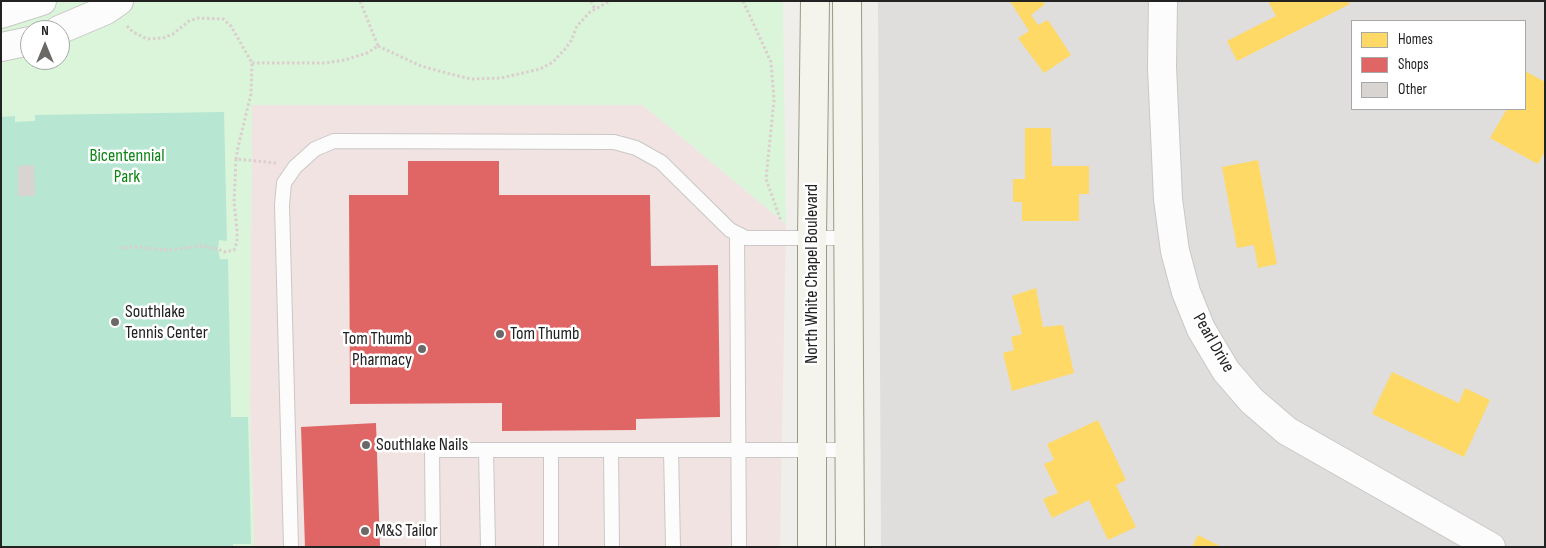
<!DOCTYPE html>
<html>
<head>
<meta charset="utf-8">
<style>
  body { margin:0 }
  #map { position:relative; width:1546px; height:548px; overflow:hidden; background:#f0eeeb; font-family:"Sofia Sans Condensed",sans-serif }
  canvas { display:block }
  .frame { position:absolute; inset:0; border:2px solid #222; pointer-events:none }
  .legend { position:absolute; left:1351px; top:20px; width:175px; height:90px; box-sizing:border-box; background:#fff; border:1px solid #a7a7a7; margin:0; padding:6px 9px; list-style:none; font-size:15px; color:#222 }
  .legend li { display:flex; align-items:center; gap:10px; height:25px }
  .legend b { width:25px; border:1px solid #a7a7a7 }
  .north { position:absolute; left:20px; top:20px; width:50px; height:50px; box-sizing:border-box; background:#fff; border:1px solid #a7a7a7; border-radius:50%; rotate:0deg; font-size:14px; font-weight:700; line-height:20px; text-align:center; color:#222 }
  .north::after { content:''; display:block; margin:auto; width:18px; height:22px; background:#6a6968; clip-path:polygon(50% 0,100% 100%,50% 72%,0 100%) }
</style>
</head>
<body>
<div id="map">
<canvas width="1546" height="548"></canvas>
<div class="frame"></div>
<ul class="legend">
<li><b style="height:14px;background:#ffd966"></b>Homes</li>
<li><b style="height:14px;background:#e06666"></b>Shops</li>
<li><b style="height:14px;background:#d7d4d2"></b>Other</li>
</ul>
<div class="north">N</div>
</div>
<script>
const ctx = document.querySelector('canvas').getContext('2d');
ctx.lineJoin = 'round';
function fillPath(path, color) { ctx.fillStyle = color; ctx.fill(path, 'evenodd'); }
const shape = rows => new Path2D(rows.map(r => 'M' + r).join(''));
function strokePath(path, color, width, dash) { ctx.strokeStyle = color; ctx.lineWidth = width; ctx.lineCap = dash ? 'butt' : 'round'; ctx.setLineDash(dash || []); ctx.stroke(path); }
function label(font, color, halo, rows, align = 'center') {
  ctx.font = font + ' "Sofia Sans Condensed",sans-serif'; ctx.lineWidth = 5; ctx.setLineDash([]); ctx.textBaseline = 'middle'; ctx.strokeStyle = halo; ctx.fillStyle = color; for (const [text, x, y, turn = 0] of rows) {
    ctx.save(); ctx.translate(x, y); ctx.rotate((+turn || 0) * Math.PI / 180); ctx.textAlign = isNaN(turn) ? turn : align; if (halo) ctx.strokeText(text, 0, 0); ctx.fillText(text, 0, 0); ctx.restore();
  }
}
fillPath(shape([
  [878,1,1545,1,1545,547,881,547],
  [1352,21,1525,21,1525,109,1352,109]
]), '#dfdedc');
fillPath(shape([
  [252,105,643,105,786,224,780,547,254,547,250,408]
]), '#f1e3e1');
fillPath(shape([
  [1,1,783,1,786,224,643,105,252,105,250,408,254,547,1,547],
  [30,30,60,30,60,60,30,60]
]), '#daf5da');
fillPath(shape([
  [224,112,227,241,219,240,218,249,220,259,228,259,231,417,248,417,251,544,233,544,233,547,1,547,1,117,15,116,15,122,35,121,35,115]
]), '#b7e6d2');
fillPath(shape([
  [1010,1,1042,1,1045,4,1031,15,1038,25,1048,20,1071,55,1044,73,1018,38,1029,31],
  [1268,1,1348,1,1350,4,1237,61,1227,41,1276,16],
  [1525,71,1545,82,1545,151,1538,164,1490,138,1507,109,1525,109],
  [1025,128,1051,128,1052,166,1089,166,1089,194,1079,194,1079,221,1022,221,1022,202,1013,202,1013,179,1025,179],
  [1258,160,1277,264,1258,268,1254,245,1237,248,1222,167],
  [1036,288,1043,327,1063,325,1074,373,1012,391,1003,353,1014,350,1011,337,1022,334,1012,296],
  [1392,372,1459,403,1465,388,1490,400,1464,457,1372,414],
  [1098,420,1126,480,1116,485,1136,527,1108,540,1089,500,1052,518,1043,499,1058,493,1044,464,1054,460,1047,444],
  [1198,535,1222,547,1192,547]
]), '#ffd966');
fillPath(shape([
  [408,161,499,161,499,195,650,195,651,266,718,265,720,417,636,419,636,430,502,431,502,403,350,404,349,195,408,195],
  [376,423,380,547,305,547,301,427]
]), '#e06666');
fillPath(shape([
  [34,165,35,196,18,196,18,166]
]), '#d7d4d2');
const service = shape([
  [737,234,739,547],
  [486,450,488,547],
  [551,450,551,547],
  [611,450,612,547],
  [671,450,673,547],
  [291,547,282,205,284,183,295,167,315,149,334,141,614,142,636,148,661,162,730,230,746,238,849,238],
  [433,547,432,450,851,450]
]);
const minor = shape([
  [1163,1,1162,67,1168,199,1175,251,1186,292,1201,329,1226,371,1252,401,1287,431,1491,547],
  [1,14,42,1],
  [59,30,106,10,119,1],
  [1,47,30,41]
]);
const secondary = shape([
  [847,1,850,547],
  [812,547,812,238,815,1]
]);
strokePath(service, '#c9c8c7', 16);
strokePath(minor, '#c9c8c7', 30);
strokePath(secondary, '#999a82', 30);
strokePath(shape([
  [591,1,595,9],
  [743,1,771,62,774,100,766,179,781,221],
  [127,26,133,32,147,39,163,38,173,34,189,21,198,18,223,19,231,26,252,63,251,94,238,147,236,159],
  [378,46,421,66,450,74,471,79,501,78,540,69,553,62,565,49,571,41,577,26,590,12,610,1],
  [252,63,325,63,345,60,367,53,378,46,360,1],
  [120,248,134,247,165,250,202,246,218,249,224,252,234,250,237,242,237,230,234,202,236,159,277,163]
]), '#dccecd', 3, [2.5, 2.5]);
strokePath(service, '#fdfcfc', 14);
strokePath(minor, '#fdfcfc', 28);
strokePath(secondary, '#f4f4ed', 28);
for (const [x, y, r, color] of [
  [115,322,5,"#6a6968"],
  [500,334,5,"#6a6968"],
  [422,349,5,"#6a6968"],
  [366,445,5,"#6a6968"],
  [365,531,5,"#6a6968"]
]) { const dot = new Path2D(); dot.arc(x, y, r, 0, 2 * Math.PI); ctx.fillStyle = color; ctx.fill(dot); strokePath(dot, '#fff', 2); }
label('18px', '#0c8416', '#fff', [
  ["Bicentennial",127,156],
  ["Park",127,177]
]);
label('18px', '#222', '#fff', [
  ["North White Chapel Boulevard",812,274,-90],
  ["Pearl Drive",1213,343,60]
]);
label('18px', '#222', '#fff', [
  ["Southlake",125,312],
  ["Tennis Center",125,333],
  ["Tom Thumb",510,334],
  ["Tom Thumb",412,339,"right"],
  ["Pharmacy",412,360,"right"],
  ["Southlake Nails",376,445],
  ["M&S Tailor",375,531]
], 'left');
</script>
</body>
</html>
